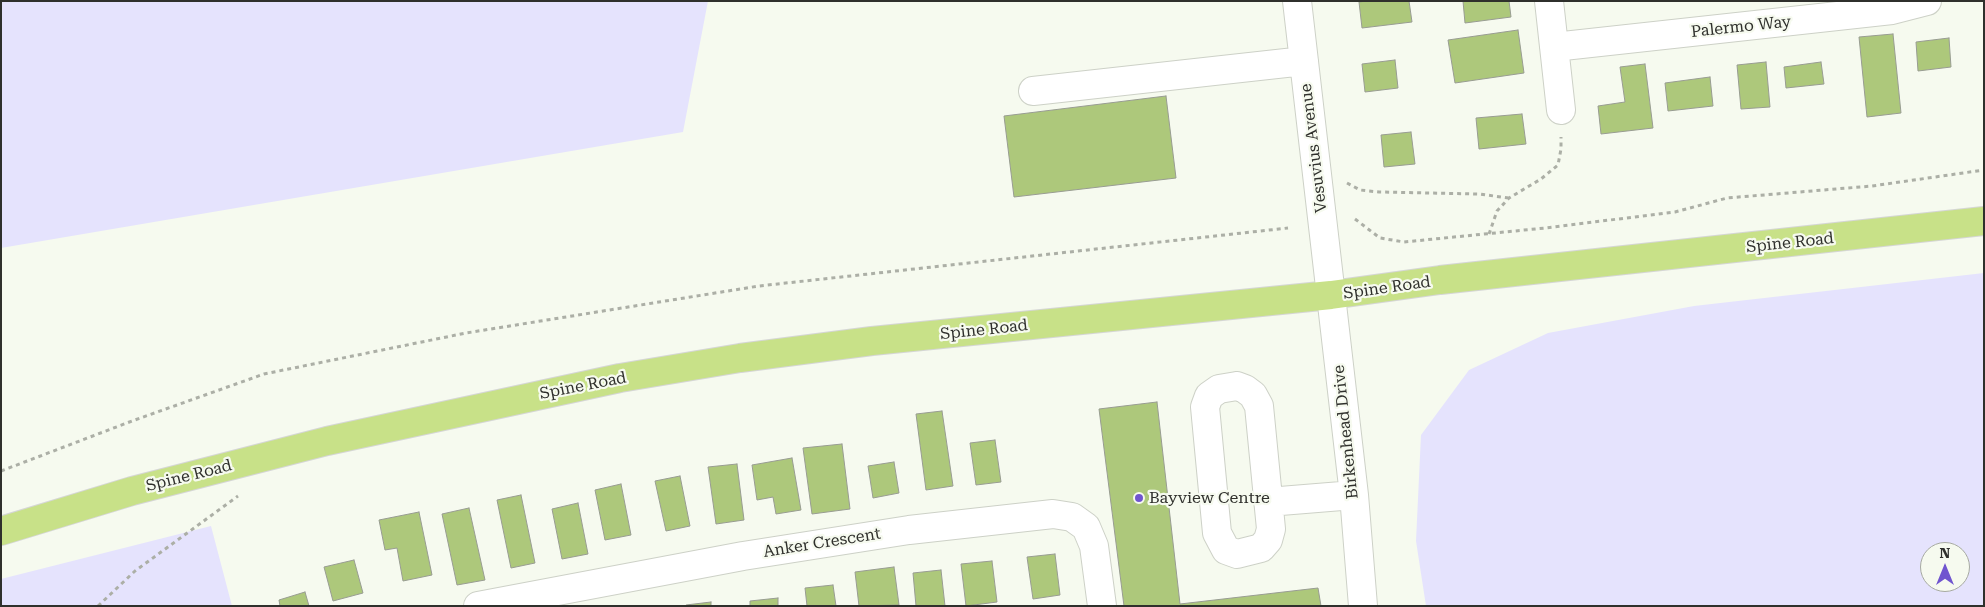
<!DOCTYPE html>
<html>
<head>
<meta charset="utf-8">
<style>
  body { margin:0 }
  #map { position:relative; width:1985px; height:607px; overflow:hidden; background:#f6faef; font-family:"Roboto Serif",serif }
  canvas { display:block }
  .frame { position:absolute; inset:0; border:2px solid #2f302c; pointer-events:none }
  .north { position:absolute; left:1920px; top:542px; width:50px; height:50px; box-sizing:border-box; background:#f6faef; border:1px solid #a6a9a1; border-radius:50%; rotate:0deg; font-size:14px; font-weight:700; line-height:20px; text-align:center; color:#2f302c }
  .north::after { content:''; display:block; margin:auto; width:18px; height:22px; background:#7055cf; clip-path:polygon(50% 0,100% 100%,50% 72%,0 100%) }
</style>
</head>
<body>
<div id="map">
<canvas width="1985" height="607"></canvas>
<div class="frame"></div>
<div class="north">N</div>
</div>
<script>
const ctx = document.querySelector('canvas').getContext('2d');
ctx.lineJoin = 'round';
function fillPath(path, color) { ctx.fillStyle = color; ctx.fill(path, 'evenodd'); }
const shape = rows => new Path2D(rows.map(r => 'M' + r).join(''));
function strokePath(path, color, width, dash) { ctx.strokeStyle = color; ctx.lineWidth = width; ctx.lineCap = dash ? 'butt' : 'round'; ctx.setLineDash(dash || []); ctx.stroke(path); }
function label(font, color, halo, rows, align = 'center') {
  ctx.font = font + ' "Roboto Serif",serif'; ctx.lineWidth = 4.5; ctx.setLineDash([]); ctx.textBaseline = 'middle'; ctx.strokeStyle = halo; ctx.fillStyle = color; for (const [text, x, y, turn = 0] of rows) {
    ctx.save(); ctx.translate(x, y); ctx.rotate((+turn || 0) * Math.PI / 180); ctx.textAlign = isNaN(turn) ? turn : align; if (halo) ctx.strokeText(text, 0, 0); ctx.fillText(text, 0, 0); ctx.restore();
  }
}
fillPath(shape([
  [1,1,708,1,683,132,1,248],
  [1984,273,1984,606,1426,606,1416,541,1421,435,1469,370,1548,333,1694,306],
  [1930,552,1960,552,1960,582,1930,582],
  [211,526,232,606,1,606,1,579]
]), '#e5e3fd');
const building = shape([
  [1367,1,1409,1,1412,22,1362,28,1359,2,1367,1],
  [1463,1,1509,1,1511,17,1465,23,1463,1],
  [1518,30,1524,73,1455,83,1448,40,1518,30],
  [1893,34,1901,113,1867,117,1859,37,1893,34],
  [1949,38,1951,67,1918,71,1916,42,1949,38],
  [1395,60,1398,88,1365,92,1362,64,1395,60],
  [1766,62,1770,107,1741,109,1737,65,1766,62],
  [1821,62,1824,84,1786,88,1784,67,1821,62],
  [1645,64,1653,128,1601,134,1598,106,1625,102,1620,67,1645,64],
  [1710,77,1713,106,1668,111,1665,83,1710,77],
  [1166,96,1176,178,1014,197,1004,116,1166,96],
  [1522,114,1526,144,1479,149,1476,118,1522,114],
  [1411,132,1415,164,1384,167,1381,135,1411,132],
  [1157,402,1180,604,1318,588,1321,606,1124,606,1099,409,1157,402],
  [942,411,953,486,926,490,916,414,942,411],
  [995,440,1001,482,976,485,970,443,995,440],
  [842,444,850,509,812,514,803,448,842,444],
  [792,458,801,510,776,514,773,497,757,500,752,465,792,458],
  [894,462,899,493,873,498,868,466,894,462],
  [737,464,744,520,716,524,708,467,737,464],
  [680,476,690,526,666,531,655,481,680,476],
  [621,484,631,535,605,540,595,490,621,484],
  [521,495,535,563,511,568,497,500,521,495],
  [578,503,588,554,562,559,552,509,578,503],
  [469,508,485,580,457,585,442,514,469,508],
  [419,512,432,575,403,581,397,548,385,550,379,520,419,512],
  [1055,554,1060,595,1033,599,1027,557,1055,554],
  [354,560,363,593,333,601,324,567,354,560],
  [992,561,997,602,966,606,961,564,992,561],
  [894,567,899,605,859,606,855,572,894,567],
  [941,570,945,606,916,606,913,573,941,570],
  [833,585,836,606,807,606,805,588,833,585],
  [305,592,309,606,280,606,279,600,305,592],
  [778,598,778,606,750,606,750,601,778,598],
  [711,602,711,606,686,606,686,605,711,602]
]);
fillPath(building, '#adc87b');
strokePath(building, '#989c92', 1);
const minor = shape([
  [1297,1,1354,495,1363,606],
  [1549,1,1561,110],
  [1554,47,1892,10,1927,1],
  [1033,91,1304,61],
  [1237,386,1245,389,1253,395,1259,406,1271,529,1268,540,1261,548,1237,554,1226,550,1217,533,1205,407,1209,396,1219,389,1237,386],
  [1268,502,1354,495],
  [478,606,743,556,909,530,1053,514,1072,517,1086,527,1094,546,1102,606]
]);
const major = shape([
  [1,531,132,491,327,441,620,378,740,358,872,341,1331,295,1440,280,1984,221]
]);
strokePath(minor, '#cdd1c7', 30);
strokePath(major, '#d5d6d5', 30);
strokePath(shape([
  [1347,183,1360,190,1379,192,1479,194,1509,198],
  [1355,219,1380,238,1404,242,1545,228,1675,212,1727,198,1872,186,1984,170],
  [1489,234,1497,211,1509,198,1541,179,1558,165,1561,149,1561,137],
  [1,471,132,421,264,374,466,333,759,286,1288,228],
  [98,606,135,571,238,496]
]), '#acafa6', 3, [4, 4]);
strokePath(minor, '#fff', 28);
strokePath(major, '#c8e188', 28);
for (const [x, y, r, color] of [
  [1139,498,5,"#7055cf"]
]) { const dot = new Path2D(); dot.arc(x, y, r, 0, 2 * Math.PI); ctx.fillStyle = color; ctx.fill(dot); strokePath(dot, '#f6faef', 2); }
label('16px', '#2f302c', '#f6faef', [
  ["Palermo Way",1741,27,-6],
  ["Vesuvius Avenue",1314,148,-97],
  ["Spine Road",1790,243,-6],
  ["Spine Road",1387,288,-8],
  ["Spine Road",984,330,-6],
  ["Spine Road",583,386,-11],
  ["Birkenhead Drive",1346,432,-96],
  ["Spine Road",189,476,-14],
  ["Anker Crescent",822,543,-9]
]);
label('16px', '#2f302c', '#f6faef', [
  ["Bayview Centre",1149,498]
], 'left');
</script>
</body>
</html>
